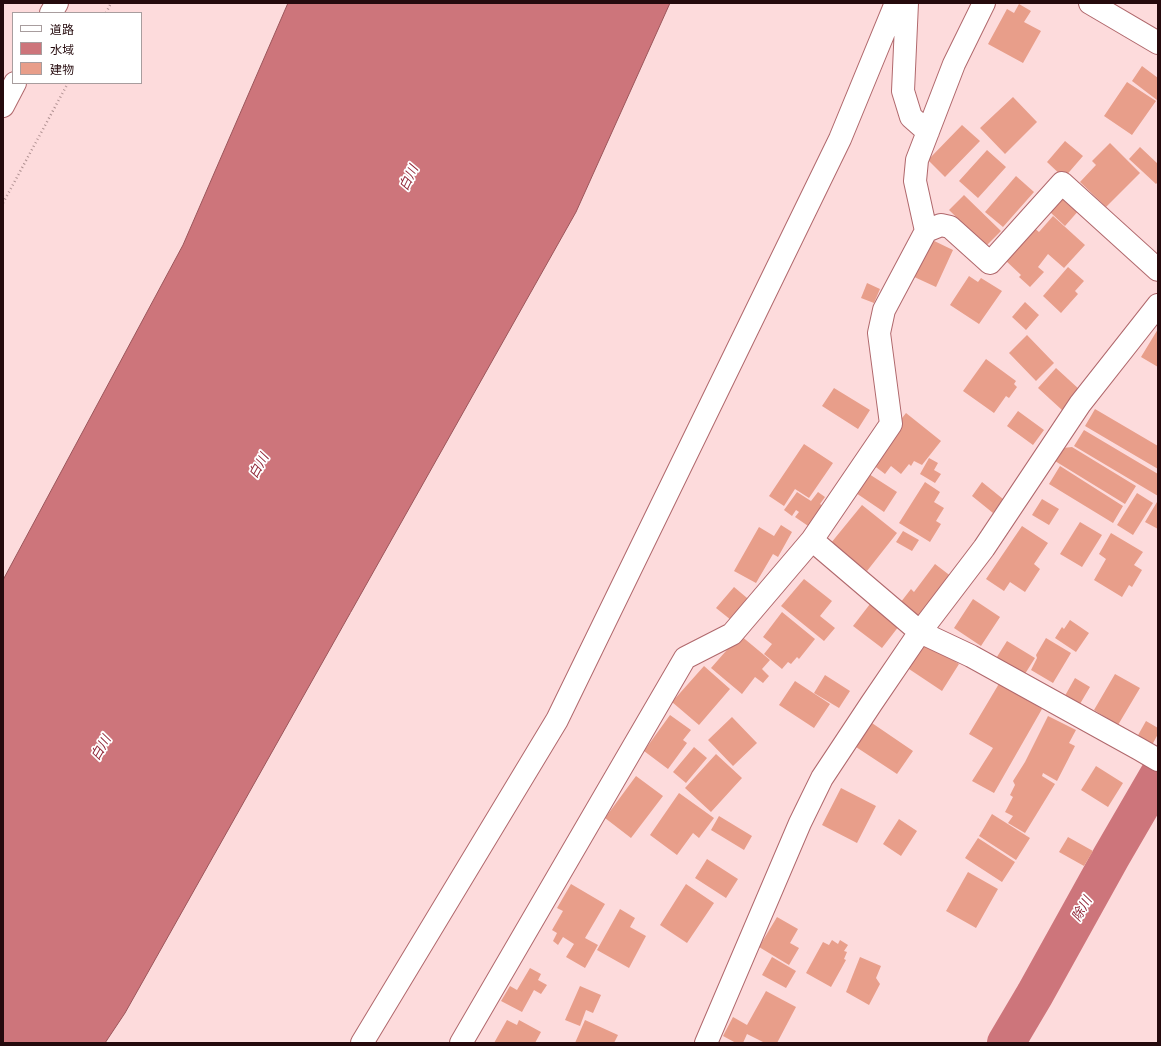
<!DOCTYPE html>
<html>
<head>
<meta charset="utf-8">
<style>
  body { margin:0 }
  #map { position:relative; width:1161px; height:1046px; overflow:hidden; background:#fddbdc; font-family:Quicksand,"Noto Sans JP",sans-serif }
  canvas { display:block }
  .frame { position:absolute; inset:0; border:4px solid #250a0d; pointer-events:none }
  .legend { position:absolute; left:12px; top:12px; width:130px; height:72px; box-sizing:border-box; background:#fff; border:1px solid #a89d9e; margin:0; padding:5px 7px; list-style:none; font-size:12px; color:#250a0d }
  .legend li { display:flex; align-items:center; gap:8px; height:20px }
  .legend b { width:20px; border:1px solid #a89d9e }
</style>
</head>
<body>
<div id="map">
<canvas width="1161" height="1046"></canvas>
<div class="frame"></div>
<ul class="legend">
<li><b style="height:5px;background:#fff"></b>道路</li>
<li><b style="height:11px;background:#cd757b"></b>水域</li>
<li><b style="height:11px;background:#e89e8a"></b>建物</li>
</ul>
</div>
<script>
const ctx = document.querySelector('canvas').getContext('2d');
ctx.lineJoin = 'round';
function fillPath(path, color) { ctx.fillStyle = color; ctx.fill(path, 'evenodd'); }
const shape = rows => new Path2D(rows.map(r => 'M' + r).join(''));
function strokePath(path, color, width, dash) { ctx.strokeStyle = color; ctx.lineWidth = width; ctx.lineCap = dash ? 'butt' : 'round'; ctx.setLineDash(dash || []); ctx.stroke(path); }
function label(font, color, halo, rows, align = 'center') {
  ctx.font = font + ' Quicksand,"Noto Sans JP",sans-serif'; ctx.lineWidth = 3.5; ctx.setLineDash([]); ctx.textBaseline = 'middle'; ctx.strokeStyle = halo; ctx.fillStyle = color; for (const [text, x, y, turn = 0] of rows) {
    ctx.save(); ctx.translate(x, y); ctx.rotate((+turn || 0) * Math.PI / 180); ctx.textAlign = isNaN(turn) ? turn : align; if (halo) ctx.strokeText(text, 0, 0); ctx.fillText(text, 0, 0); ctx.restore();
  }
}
const water = shape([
  [288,3,670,3,576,212,125,1013,105,1043,3,1043,3,580,183,245,288,3]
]);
fillPath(water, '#cd757b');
strokePath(water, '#9b555a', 1);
strokePath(shape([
  [1006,1043,1035,994,1111,857,1158,776]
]), '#cd757b', 38);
fillPath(shape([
  [1019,4,1031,11,1024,22,1041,31,1023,63,988,44,1007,9,1014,13],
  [1142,66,1158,78,1158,98,1157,100,1132,81],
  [1127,82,1156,101,1132,135,1104,116],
  [1013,97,1037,122,1005,154,980,128],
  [962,125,980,141,945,177,928,160],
  [1065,141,1083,156,1064,178,1047,162],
  [1110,143,1140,173,1106,207,1080,182,1096,165,1092,161],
  [1140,147,1158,164,1158,182,1156,184,1129,159],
  [987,150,1006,167,978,198,959,181],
  [1016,176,1034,192,1003,227,985,212],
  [964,195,1001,231,986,246,949,210],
  [1065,195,1080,209,1065,226,1050,212],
  [1053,216,1085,245,1064,268,1048,254,1038,267,1044,272,1030,287,1019,277,1021,275,1004,259,1032,226,1039,232],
  [928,238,953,250,936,287,910,275],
  [1068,267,1084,281,1075,291,1078,294,1061,313,1043,296],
  [969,276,978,282,981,278,1002,291,979,324,950,305],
  [867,283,880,289,874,303,861,298],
  [1025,302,1039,315,1026,330,1012,317],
  [1158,329,1158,367,1141,357],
  [1027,335,1054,363,1036,381,1009,353],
  [986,359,1016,381,1014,384,1017,387,1009,398,1006,396,994,413,963,391],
  [1056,368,1080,390,1062,410,1038,388],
  [834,388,870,410,858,429,822,406],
  [1095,409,1158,446,1158,469,1085,426],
  [1018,411,1044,430,1033,445,1007,426],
  [906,413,941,441,922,465,914,461,911,466,909,464,901,474,891,466,885,474,868,461],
  [1084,430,1158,474,1158,496,1074,446],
  [804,444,833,463,809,498,795,489,784,506,769,496],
  [1072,447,1136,486,1125,504,1055,461,1063,448],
  [929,458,938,463,934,470,941,474,935,483,920,474],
  [1060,466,1123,506,1113,523,1049,484],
  [869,474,897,492,884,512,856,493],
  [925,482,940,492,934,502,944,508,936,521,941,524,930,542,899,523],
  [982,482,1003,499,993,513,972,496],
  [797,492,811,501,818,492,825,497,820,504,828,510,814,530,795,517,799,512,796,510,792,516,784,510],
  [1137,493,1153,503,1133,535,1117,525],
  [1042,499,1059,509,1049,525,1032,515],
  [1157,502,1158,502,1158,529,1145,522],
  [862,505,897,533,867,571,831,543],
  [1080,522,1102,535,1082,567,1060,554],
  [781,525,792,532,778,557,773,554,756,583,734,571,759,527,774,536],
  [1022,526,1048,543,1034,564,1040,569,1025,592,1010,582,1004,591,986,579],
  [903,531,919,540,912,551,896,542],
  [1111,533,1143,552,1134,565,1142,570,1132,587,1129,585,1122,597,1094,580,1106,559,1099,554],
  [935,564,952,577,917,623,897,607,911,589,914,592],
  [804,579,832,601,820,616,835,628,824,641,781,606],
  [734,587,753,603,736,624,716,608],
  [973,599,1000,617,981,646,954,628],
  [870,604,899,626,882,648,853,626],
  [782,612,815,639,799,659,797,657,791,664,788,662,782,669,764,654,772,644,763,637],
  [1070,620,1089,633,1076,652,1055,638,1062,627,1064,629],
  [740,635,770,660,762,669,769,676,763,683,755,677,742,694,711,668],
  [1046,638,1071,653,1053,683,1031,670,1037,658,1036,655],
  [924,641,959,664,942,691,906,667],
  [1007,641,1035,658,1023,677,995,660],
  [704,666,730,689,699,725,672,702],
  [1115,674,1140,688,1118,725,1094,710],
  [825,675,850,691,839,708,814,693],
  [1075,678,1090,687,1077,709,1062,701],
  [795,681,830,704,814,728,779,705],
  [1000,682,1042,709,994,793,972,781,993,748,969,734],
  [670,715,691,730,683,740,687,743,668,769,644,751],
  [1048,716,1076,730,1069,743,1075,746,1057,781,1043,773,1042,776,1055,784,1025,833,1008,823,1013,816,1005,812,1013,797,1010,795,1015,785,1013,781,1025,762],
  [732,717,757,743,733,766,708,740],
  [869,721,913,751,897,774,853,745],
  [1146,721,1158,728,1158,734,1152,745,1137,737],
  [694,747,707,758,686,783,673,772],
  [716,754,742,778,711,812,685,788],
  [1096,766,1123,783,1108,807,1081,790],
  [636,776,663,796,631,838,605,818],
  [841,788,876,806,857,843,822,825],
  [679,793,714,818,699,838,693,833,677,855,650,835],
  [992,814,1030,838,1016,860,979,836],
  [719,816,752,836,744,850,711,830],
  [899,819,917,831,901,856,883,844],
  [1068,837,1093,851,1084,866,1059,852],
  [978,838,1015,862,1002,882,965,858],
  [707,859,738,879,726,898,695,878],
  [968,872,998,889,976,928,946,911],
  [571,884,605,904,585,938,598,945,585,968,566,957,574,944,563,937,558,945,553,941,557,933,552,930,563,911,557,908],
  [686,884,714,903,687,943,660,925],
  [620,909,635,918,630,927,646,936,629,968,597,950],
  [777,917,798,929,790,943,799,948,789,965,759,947],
  [832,940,838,944,840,940,848,945,844,951,847,952,844,959,846,960,831,987,806,973,823,942,829,945],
  [772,957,796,971,786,988,762,975],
  [860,957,881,966,876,978,880,984,869,1005,846,992],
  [530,968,541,974,538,980,547,985,541,994,534,990,522,1012,501,1001,510,986,517,990],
  [580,986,601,995,593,1013,586,1010,580,1026,565,1020],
  [766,991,796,1007,777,1043,765,1043,747,1034,743,1043,736,1043,723,1036,733,1017,747,1025],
  [507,1020,517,1025,519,1020,541,1032,535,1043,494,1043],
  [585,1020,618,1035,614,1043,575,1043]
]), '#e89e8a');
const minor = shape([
  [907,3,903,91,911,117,928,132],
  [984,3,954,64,917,160,915,181,926,231,884,310,879,333,891,424,812,540,920,632,971,656,1139,749,1158,760],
  [1090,3,1158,43],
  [51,13,57,3],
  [3,106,15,83],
  [926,231,941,225,950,227,990,263,1062,183,1158,270],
  [362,1043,557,720,840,139,896,3],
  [461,1043,685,658,732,634,812,540],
  [706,1043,800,823,822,778,871,704,920,632,984,548,1080,404,1158,305]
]);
strokePath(minor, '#b0686c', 24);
strokePath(shape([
  [106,13,111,3],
  [3,203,68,83]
]), '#b09192', 2.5, [1, 3]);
strokePath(minor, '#fff', 22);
label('italic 13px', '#912738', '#fff', [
  ["白川",409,178,-64],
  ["白川",259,466,-61],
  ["白川",101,748,-60],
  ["除川",1082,909,-60]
]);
</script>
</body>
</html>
